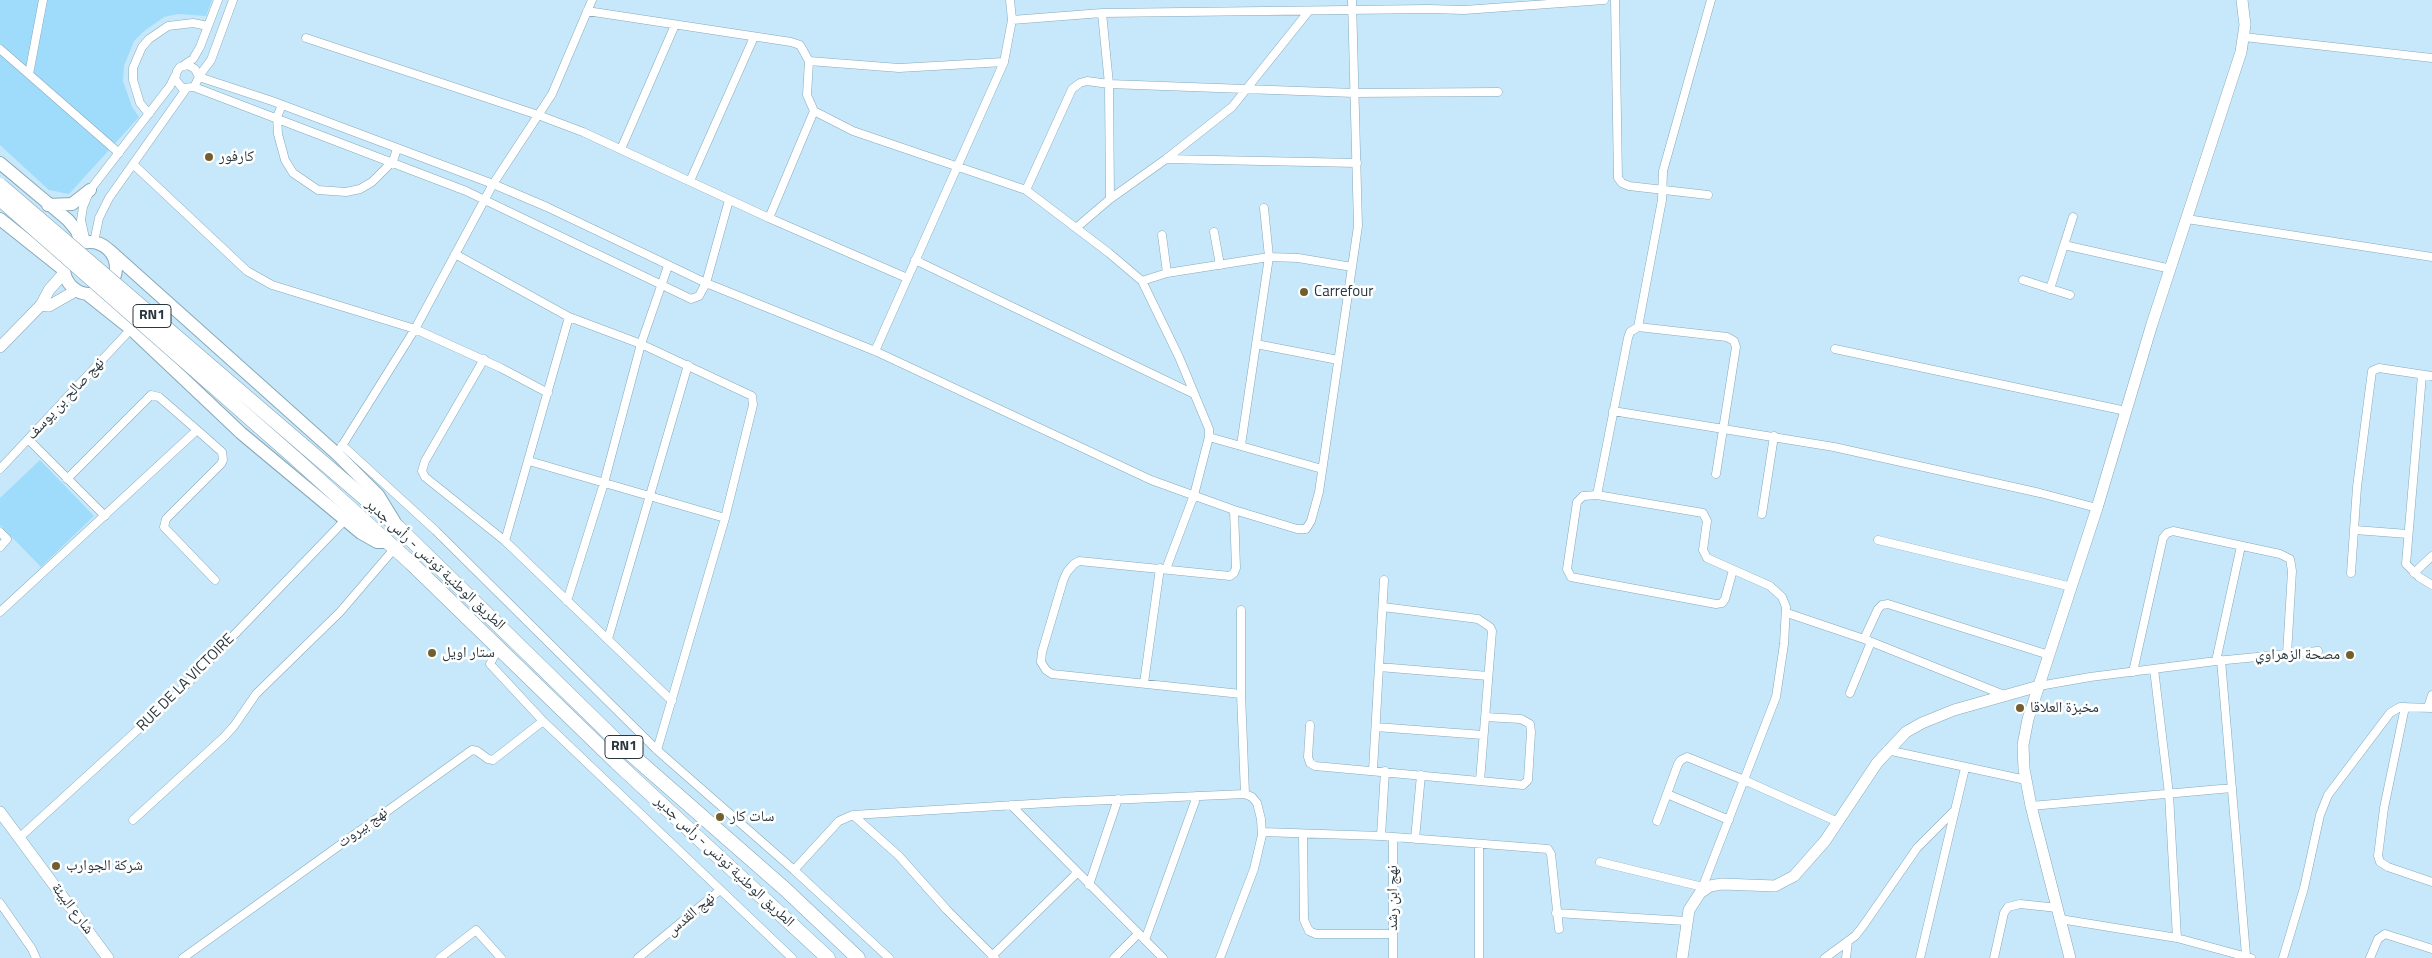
<!DOCTYPE html>
<html>
<head>
<meta charset="utf-8">
<style>
  body { margin:0 }
  canvas { display:block; background:#c6e8fa }
</style>
</head>
<body>
<canvas width="2432" height="958"></canvas>
<script>
const ctx = document.querySelector('canvas').getContext('2d');
ctx.lineJoin = 'round';
function fillPath(path, color) { ctx.fillStyle = color; ctx.fill(path, 'evenodd'); }
const shape = rows => new Path2D(rows.map(r => 'M' + r).join(''));
function strokePath(path, color, width, dash) { ctx.strokeStyle = color; ctx.lineWidth = width; ctx.lineCap = dash ? 'butt' : 'round'; ctx.setLineDash(dash || []); ctx.stroke(path); }
function label(font, color, halo, rows, align = 'center') {
  ctx.font = font + ' "Titillium Web","Noto Naskh Arabic",sans-serif'; ctx.lineWidth = 5; ctx.setLineDash([]); ctx.textBaseline = 'middle'; ctx.strokeStyle = halo; ctx.fillStyle = color; for (const [text, x, y, turn = 0] of rows) {
    ctx.save(); ctx.translate(x, y); ctx.rotate((+turn || 0) * Math.PI / 180); ctx.textAlign = isNaN(turn) ? turn : align; if (halo) ctx.strokeText(text, 0, 0); ctx.fillText(text, 0, 0); ctx.restore();
  }
}
fillPath(shape([
  [0,0,212,0,206,16,178,14,164,17,143,32,134,41,124,66,123,81,132,107,139,117,69,194,49,190,0,145],
  [40,460,94,516,41,567,0,525,0,498]
]), '#9fdbfa');
const street = shape([
  [1615,0,1618,178,1622,183,1629,186,1708,195],
  [587,11,791,42,800,45,809,61],
  [1102,13,1109,84,1110,199],
  [1012,20,1102,13,1429,9,1464,10,1604,0],
  [2244,37,2432,58],
  [306,38,538,115,583,132,769,218,907,278],
  [0,49,119,153],
  [1004,62,899,68,809,61,807,95,814,111,853,131,1026,190,1109,253,1142,281,1179,357,1209,429,1209,437,1194,495,1166,569],
  [184,65,193,59,200,47,218,0],
  [29,74,43,0],
  [199,76,211,60,233,0],
  [194,87,199,77,195,69,188,65,180,67,177,71,175,79,182,88,194,87,466,191,691,299,699,296,706,283,547,207,493,184,272,101,199,77],
  [282,105,277,117,278,134,285,160,293,173,318,190,346,192,360,189,372,182,393,161,397,149],
  [149,114,140,103,133,80,133,68,142,47,149,39,168,26,193,23,208,26],
  [621,149,675,25],
  [1166,159,1357,163],
  [133,164,247,271,272,285,415,329,501,368,548,393],
  [690,181,754,37],
  [1026,190,1072,89,1080,83,1087,81,1109,84,1354,93,1498,92],
  [729,200,706,283,875,351,1151,480,1234,510,1297,529,1306,529,1311,521,1319,492,1358,226,1352,0],
  [769,218,814,111],
  [2187,219,2432,257],
  [1076,228,1110,199,1166,159,1232,107,1308,12],
  [1214,232,1220,265],
  [1162,235,1167,273],
  [85,238,81,220,83,207,90,190,170,86,175,76],
  [94,242,99,218,109,198,186,89],
  [2064,245,2073,217],
  [455,254,569,317,641,344,752,396,753,405,725,518,657,750],
  [915,260,1194,394],
  [2023,280,2070,295],
  [1142,281,1167,273,1269,257,1298,258,1352,267],
  [2050,289,2064,245,2171,269],
  [1638,327,1662,200,1663,171,1711,0],
  [1256,344,1338,360],
  [1835,349,2126,411],
  [875,351,1004,62,1012,20,1010,0],
  [484,359,425,461,422,471,425,477,505,541,672,701],
  [2422,375,2406,564,2419,577,2432,585],
  [1613,411,1834,447,2040,493,2097,508],
  [197,430,222,452,223,460,221,464,166,519,164,527,215,580],
  [1209,437,1322,469],
  [29,440,105,516],
  [342,445,436,531,657,750,794,870,889,958],
  [1241,445,1269,257,1264,208],
  [340,449,415,329,493,184,552,94,592,0],
  [529,461,725,518],
  [0,469,131,329],
  [1597,495,1628,338,1630,332,1638,327,1727,337,1734,341,1736,347,1716,474],
  [1234,510,1236,568,1234,573,1230,576,1079,561,1074,564,1067,572,1063,581,1042,652,1041,662,1046,670,1052,674,1241,694],
  [1762,514,1774,436],
  [2355,530,2408,534],
  [0,532,7,539,0,547],
  [1878,540,2072,587],
  [505,541,569,317],
  [2351,573,2357,487,2372,371,2379,368,2432,376],
  [2414,573,2432,556],
  [567,601,604,483,641,344,668,266],
  [1383,607,1478,619,1490,627,1492,631,1480,781],
  [0,612,197,430,159,397,151,395,67,479],
  [1787,613,1864,639,2004,695],
  [608,639,688,365],
  [1864,639,1878,609,1882,605,1888,604,2049,655],
  [499,647,490,664,543,721,792,958],
  [2221,660,2246,955],
  [2216,661,2241,546],
  [1379,667,1488,676],
  [2154,669,2169,794,2177,938],
  [2133,672,2163,538,2167,533,2173,531,2280,554,2290,559,2292,571,2287,654],
  [1144,683,1160,568],
  [2039,686,2090,677,2216,661,2318,651],
  [1850,693,1871,642],
  [2405,707,2384,808,2378,856,2380,862,2388,867,2432,882],
  [2428,708,2432,695],
  [1310,725,1308,757,1310,763,1315,766,1523,785,1528,780,1531,732,1530,724,1521,719,1485,717],
  [1376,727,1483,735],
  [1887,750,2026,780],
  [1373,770,1384,580],
  [1667,794,1729,820],
  [1011,805,1163,958],
  [2031,806,2232,788],
  [853,815,899,856,947,910,995,958],
  [133,820,224,737,234,726,256,694,340,612,394,549],
  [1657,821,1678,764,1681,760,1687,757,1744,780,1838,822],
  [1262,832,1381,836,1548,849,1551,854,1559,929],
  [1303,834,1304,920,1309,931,1316,934,1392,934],
  [1381,836,1385,771],
  [19,838,177,694,345,520],
  [1415,839,1421,775],
  [1600,862,1703,887],
  [794,870,839,821,853,815,1064,802,1245,794],
  [1089,885,1118,799],
  [1701,891,1776,697,1784,644,1786,607,1782,597,1770,586,1707,558,1703,550,1707,521,1703,513,1597,495,1583,496,1577,502,1567,569,1571,577,1716,604,1722,603,1725,599,1733,570],
  [0,903,32,949,36,958],
  [1556,913,1686,921],
  [2060,919,2177,938,2251,958],
  [1145,940,1197,796],
  [992,956,1077,873],
  [183,958,472,750,477,751,488,759,493,760,543,721],
  [440,958,476,930,501,958],
  [638,958,720,890],
  [1114,958,1138,934],
  [1220,958,1254,869,1262,835,1261,819,1257,803,1252,797,1245,794,1241,694,1241,610],
  [1393,958,1393,838],
  [1479,958,1479,844],
  [1825,958,1855,936,1863,926,1917,848,1953,812],
  [1846,958,1848,941],
  [1920,958,1965,768],
  [1994,958,2004,913,2008,907,2020,904,2058,908],
  [2283,958,2304,888,2320,815,2328,795,2390,713,2400,707,2432,708],
  [2370,958,2378,939,2385,934,2432,949]
]);
const secondary = shape([
  [41,305,49,306,77,290],
  [0,347,41,305,49,290,64,273],
  [0,812,108,958],
  [1682,958,1689,910,1700,893,1710,886,1722,884,1775,886,1794,876,1825,841,1877,763,1906,732,1922,723,1954,710,2039,686],
  [2070,958,2031,806,2024,769,2023,745,2028,719,2097,508,2152,324,2241,52,2245,25,2242,0]
]);
const primary = shape([
  [0,163,68,220,77,231,81,243],
  [48,205,72,204,90,190],
  [0,219,64,270],
  '64 268a26 26 0 1 1 52 0a26 26 0 1 1-52 0Z',
  [109,250,337,454,378,495,394,521],
  [87,294,131,329,241,433,361,533,377,542,386,542]
]);
const highway = shape([
  [305,447,398,527,625,749,785,889,858,958],
  [295,458,411,563,616,762,828,958]
]);
strokePath(street, '#88a9ba', 9);
strokePath(secondary, '#88a9ba', 12);
strokePath(primary, '#88a9ba', 14);
strokePath(highway, '#88a9ba', 15);
strokePath(street, '#fff', 8);
strokePath(secondary, '#fff', 11);
strokePath(primary, '#fff', 12);
strokePath(highway, '#fff', 14);
const highwayBridge = shape([
  [0,185,305,447],
  [0,199,295,458]
]);
strokePath(highwayBridge, '#88a9ba', 15, []);
strokePath(highwayBridge, '#fff', 14);
for (const [x, y, r, color] of [
  [209,157,5,"#735e2e"],
  [1304,292,5,"#735e2e"],
  [432,653,5,"#735e2e"],
  [2350,655,5,"#735e2e"],
  [2020,708,5,"#735e2e"],
  [720,817,5,"#735e2e"],
  [56,866,5,"#735e2e"]
]) { const dot = new Path2D(); dot.arc(x, y, r, 0, 2 * Math.PI); ctx.fillStyle = color; ctx.fill(dot); strokePath(dot, '#fff', 2); }
for (const [x, y, w] of [
  [152,316,38],
  [624,747,38]
]) { const box = new Path2D(); box.roundRect(x - w / 2, y - 11.5, w, 23, 4); ctx.fillStyle = '#fff'; ctx.fill(box); strokePath(box, '#29373e', 1); }
label('bold 14px', '#29373e', null, [
  ["RN1",152,316],
  ["RN1",624,747]
]);
label('15px', '#29373e', '#fff', [
  ["كارفور",219,157],
  ["Carrefour",1314,292],
  ["ستار اويل",442,653],
  ["مصحة الزهراوي",2340,655,"right"],
  ["مخبزة العلاقا",2030,708],
  ["سات كار",730,817],
  ["شركة الجوارب",66,866]
], 'left');
label('15px', '#29373e', '#fff', [
  ["نهج صالح بن يوسف",66,399,-47],
  ["الطريق الوطنية تونس - رأس جدير",435,565,43],
  ["RUE DE LA VICTOIRE",186,683,-45],
  ["نهج بيروت",363,828,-36],
  ["الطريق الوطنية تونس - رأس جدير",724,862,43],
  ["نهج ابن رشد",1393,898,-90],
  ["شارع البيئة",72,909,53],
  ["نهج القدس",691,915,-40]
]);
</script>
</body>
</html>
